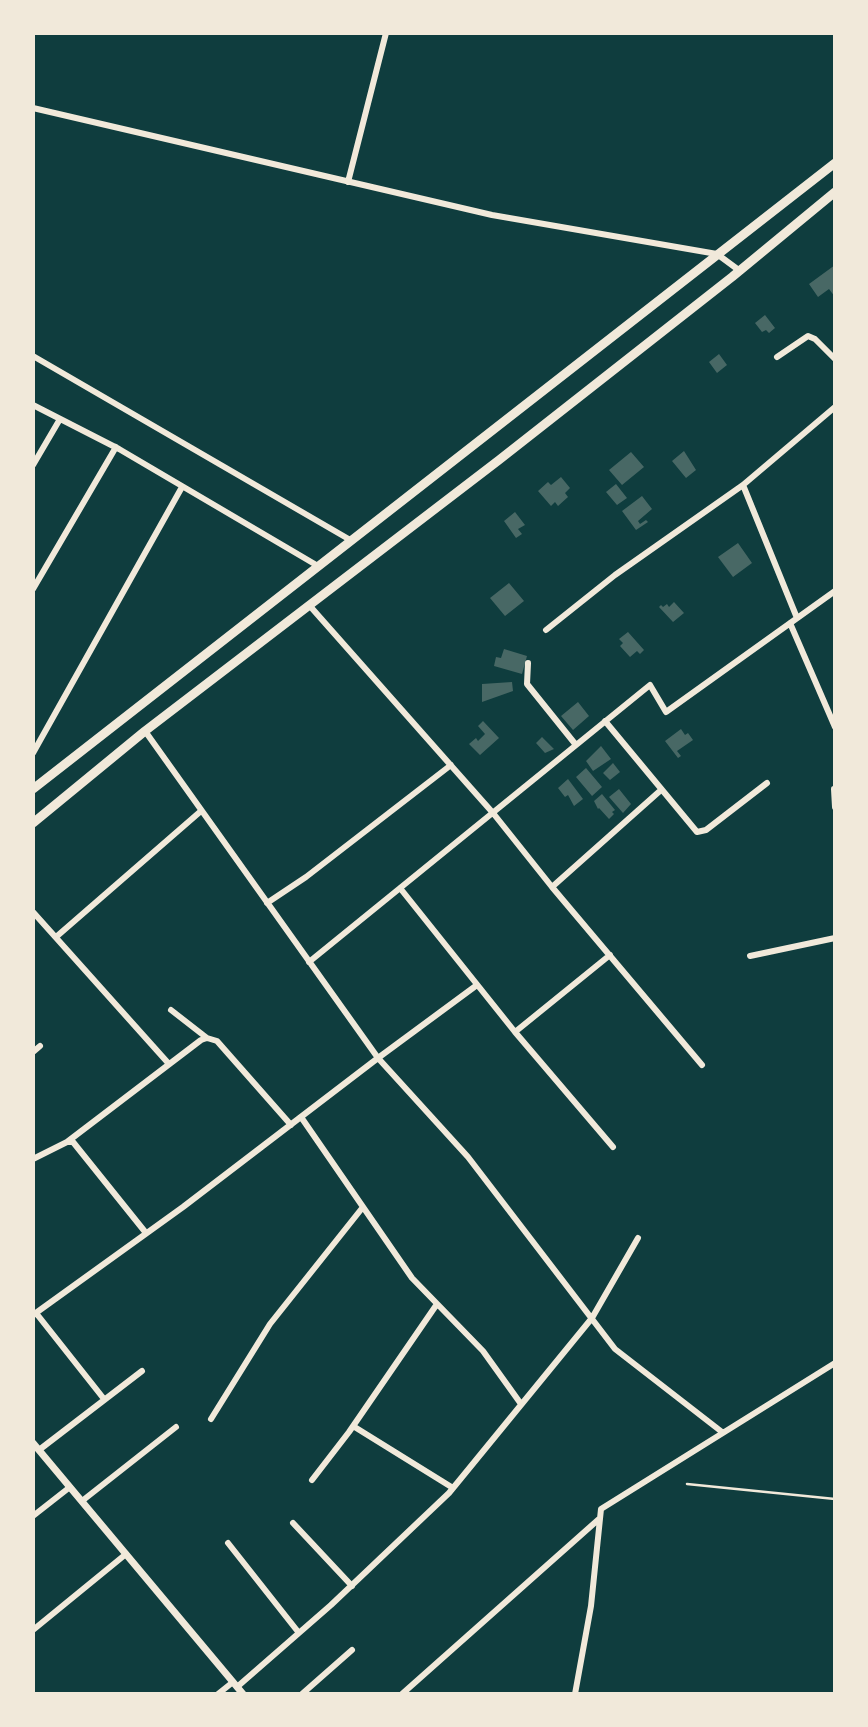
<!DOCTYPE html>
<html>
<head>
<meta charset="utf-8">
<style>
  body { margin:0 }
  #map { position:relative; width:868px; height:1727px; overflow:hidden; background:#0f3d3e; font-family:Mulish,sans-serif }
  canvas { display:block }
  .frame { position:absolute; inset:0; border:35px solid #f1e9da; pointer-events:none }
</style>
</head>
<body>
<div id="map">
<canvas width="868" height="1727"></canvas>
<div class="frame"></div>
</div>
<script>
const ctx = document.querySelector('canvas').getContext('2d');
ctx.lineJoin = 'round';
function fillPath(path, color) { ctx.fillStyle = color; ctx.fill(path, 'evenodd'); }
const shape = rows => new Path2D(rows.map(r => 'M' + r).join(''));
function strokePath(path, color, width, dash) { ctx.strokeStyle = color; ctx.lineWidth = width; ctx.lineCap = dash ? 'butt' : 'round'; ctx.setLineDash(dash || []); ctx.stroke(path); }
fillPath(shape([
  [835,265,835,297,829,289,818,297,809,284],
  [765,315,775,328,769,333,766,330,762,332,755,323],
  [719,354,727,365,717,373,709,362],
  [684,451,696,470,686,478,672,461],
  [631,452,644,467,622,485,609,470],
  [561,477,570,488,565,493,568,497,558,506,555,502,551,506,538,491,548,482,551,485],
  [616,484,627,498,617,505,606,492],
  [642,496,652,509,638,521,640,524,646,520,648,522,636,530,622,511],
  [515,512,525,525,518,529,522,534,516,538,504,521],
  [738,543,752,563,733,577,718,557],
  [509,583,524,601,505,616,490,598],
  [674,602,684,613,673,622,659,607,661,605,663,607,667,604,669,607],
  [628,632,644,650,640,654,637,651,630,657,620,646,623,643,619,639],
  [504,649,527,656,522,674,494,666,496,657,501,658],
  [512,682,513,691,482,702,482,684],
  [578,702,589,716,573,730,561,716],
  [483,721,499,738,480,755,469,744,476,738,478,741,485,734,478,726],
  [681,729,685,735,688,733,693,740,677,751,681,756,678,758,665,741],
  [542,737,554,749,545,753,536,743],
  [601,746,611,759,593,771,586,761],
  [613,763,620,772,610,780,603,773],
  [586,768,602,787,592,796,576,777],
  [568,779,583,799,574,806,568,795,565,797,558,788],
  [619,789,631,804,623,813,609,797],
  [602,794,615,810,612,812,614,814,609,819,599,808,598,809,594,801]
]), '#486865');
strokePath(shape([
  [687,1484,835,1499]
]), '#f1e9da', 2.5);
strokePath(shape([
  [33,108,492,215,717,254,740,271],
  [348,182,386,33],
  [33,356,352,541],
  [777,357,808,336,815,339,835,359],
  [33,405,119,449,318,566],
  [33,465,60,419],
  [743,485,797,618],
  [33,589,116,447],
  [309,605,493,813,552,887,702,1065],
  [790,623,835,727],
  [546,630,615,575,743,485,835,407],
  [528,663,527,684,576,745],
  [605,721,697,832,706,830,767,783],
  [33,753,182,487],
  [834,789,835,807],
  [552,887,661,790],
  [400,888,515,1032,613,1147],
  [267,903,306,877,451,765],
  [33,912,169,1064],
  [56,937,201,811],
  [750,956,835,938],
  [309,962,650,685,666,712,835,591],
  [477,985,378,1058,468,1157,615,1349,722,1432],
  [171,1010,207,1038],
  [515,1032,610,955],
  [33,1052,40,1046],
  [301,1117,412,1278,483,1351,521,1404],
  [67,1142,201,1040,207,1038,217,1041,291,1125],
  [33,1159,67,1142,73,1142,146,1233],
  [36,1313,104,1399],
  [33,1315,183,1207,378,1058,145,731],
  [211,1419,270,1324,363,1207],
  [353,1426,453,1488],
  [39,1450,142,1371],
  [312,1480,349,1432,437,1304],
  [82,1501,176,1427],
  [33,1516,70,1487],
  [293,1523,352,1586],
  [228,1543,299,1633],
  [33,1630,126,1554],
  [237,1687,331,1605,449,1493,592,1318,638,1238],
  [218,1694,233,1682],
  [302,1694,352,1650],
  [402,1694,599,1519],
  [575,1694,591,1606,601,1509,835,1363]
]), '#f1e9da', 6);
strokePath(shape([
  [33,1443,243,1694]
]), '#f1e9da', 7);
strokePath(shape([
  [33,789,835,163],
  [33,823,145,731,499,460,732,277,835,192]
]), '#f1e9da', 9);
</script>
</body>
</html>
